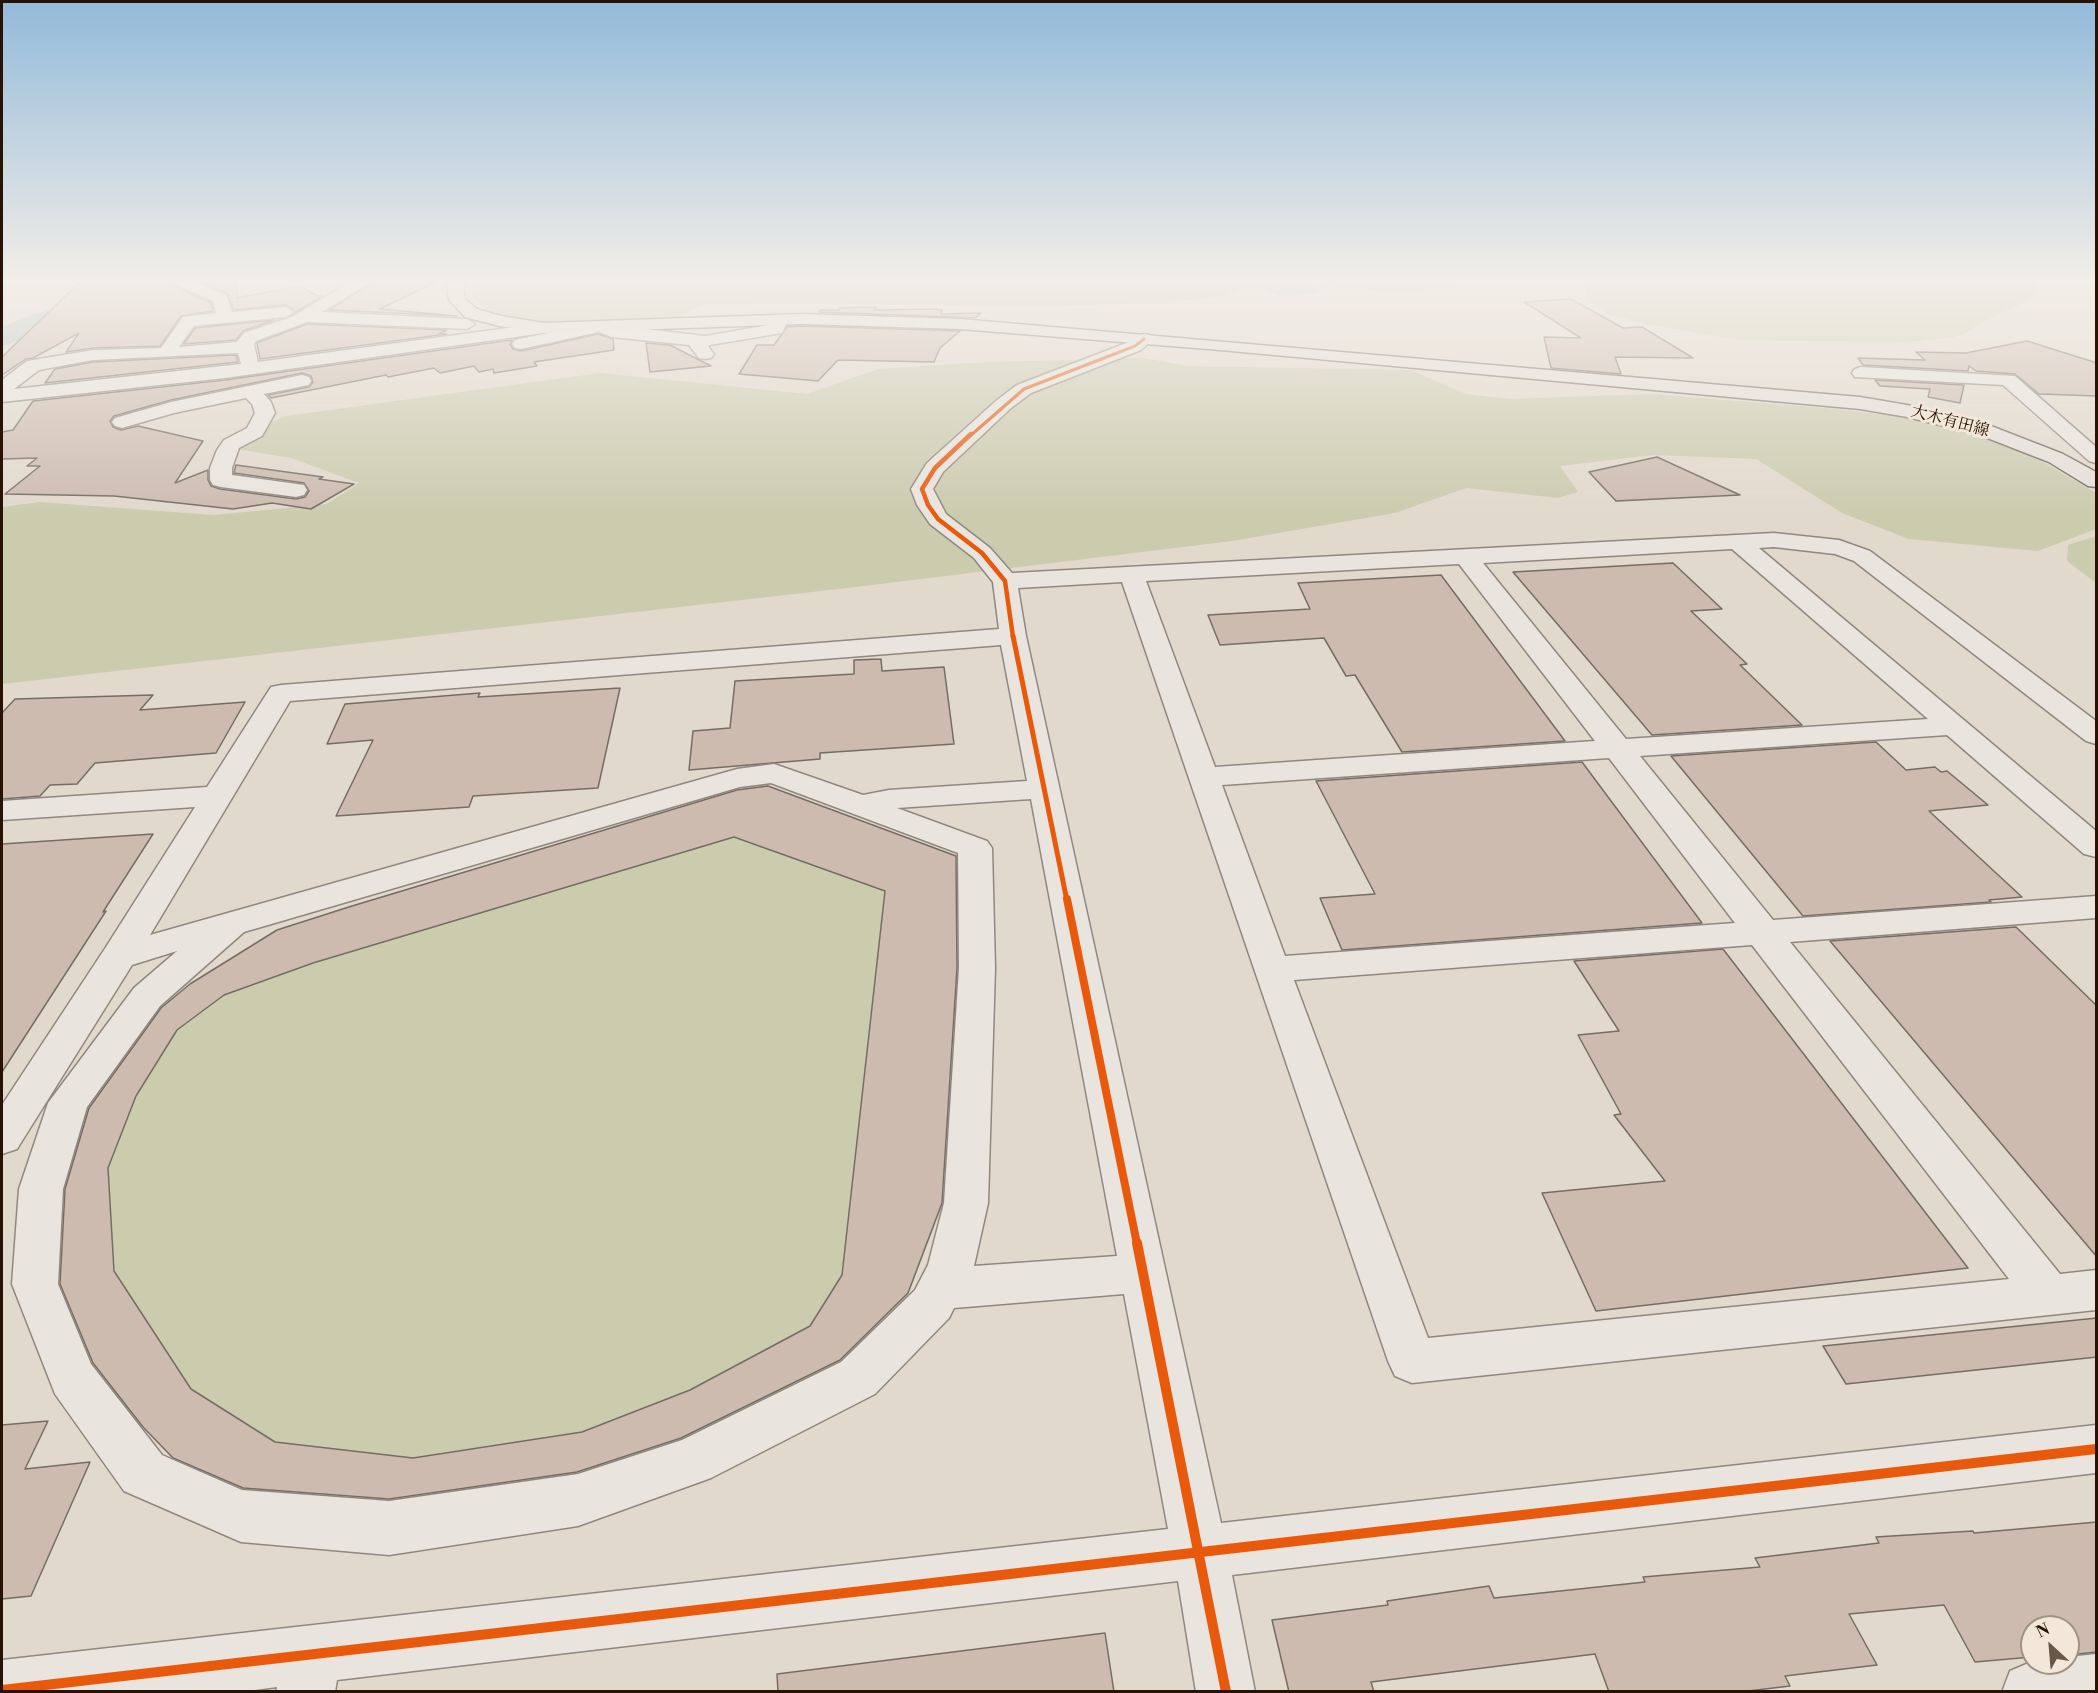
<!DOCTYPE html>
<html>
<head>
<meta charset="utf-8">
<style>
  body { margin:0 }
  #map { position:relative; width:2098px; height:1693px; overflow:hidden; background:#e2d9cd; font-family:"Libre Bodoni",serif }
  canvas { display:block }
  .frame { position:absolute; inset:0; border:3px solid #281203; pointer-events:none }
  .north { position:absolute; left:2020px; top:1615px; width:60px; height:60px; box-sizing:border-box; background:#f2e7d9; border:2px solid #a19283; border-radius:50%; rotate:334deg; font-size:16px; font-weight:700; line-height:24px; text-align:center; color:#281203 }
  .north::after { content:''; display:block; margin:auto; width:21px; height:27px; background:#69584a; clip-path:polygon(50% 0,100% 100%,50% 72%,0 100%) }
</style>
</head>
<body>
<div id="map">
<canvas width="2098" height="1693"></canvas>
<div class="frame"></div>
<div class="north">N</div>
</div>
<script>
const ctx = document.querySelector('canvas').getContext('2d');
ctx.lineJoin = 'round';
function fillPath(path, color) { ctx.fillStyle = color; ctx.fill(path, 'evenodd'); }
const shape = rows => new Path2D(rows.map(r => 'M' + r).join(''));
function strokePath(path, color, width, dash) { ctx.strokeStyle = color; ctx.lineWidth = width; ctx.lineCap = dash ? 'butt' : 'round'; ctx.setLineDash(dash || []); ctx.stroke(path); }
function label(font, color, halo, rows, align = 'center') {
  ctx.font = font + ' "Libre Bodoni","Noto Serif JP",serif'; ctx.lineWidth = 6; ctx.setLineDash([]); ctx.textBaseline = 'middle'; ctx.strokeStyle = halo; ctx.fillStyle = color; for (const [text, x, y, turn = 0] of rows) {
    ctx.save(); ctx.translate(x, y); ctx.rotate((+turn || 0) * Math.PI / 180); ctx.textAlign = isNaN(turn) ? turn : align; if (halo) ctx.strokeText(text, 0, 0); ctx.fillText(text, 0, 0); ctx.restore();
  }
}
fillPath(shape([
  [477,281,1259,281,1223,297,1158,303,1028,307,795,303,701,305,676,319,550,325,495,315,471,297],
  [1308,281,1468,281,1422,291,1389,293],
  [1585,281,2039,281,2034,298,1980,323,1966,333,1950,338,1904,342,1738,340,1646,324,1607,314,1586,299],
  [1145,358,1186,366,1410,370,1466,394,1510,399,1651,394,1836,409,1920,419,2010,447,2043,462,2096,493,2096,529,2038,551,1909,539,1842,513,1756,459,1654,455,1560,466,1578,492,1558,498,1466,488,1395,513,1232,541,856,587,2,684,2,507,40,502,214,515,327,504,359,483,291,458,217,446,286,416,600,373,807,394,878,369,988,362],
  [2093,537,2096,538,2096,583,2067,561,2068,545],
  [761,783,960,857,952,1182,905,1302,867,1342,775,1406,672,1448,537,1492,420,1501,206,1490,127,1411,71,1333,52,1249,64,1159,88,1103,134,1031,190,984,277,930,352,906]
]), '#cbcbae');
fillPath(shape([
  [1290,281,1305,283,1322,292,1291,296,1278,295,1258,287,1264,284]
]), '#b1c2c2');
fillPath(shape([
  [152,281,198,281,194,287,53,327,2,347,2,327,31,315,152,281]
]), '#b1c2c2');
const building = shape([
  [81,281,170,281,174,286,211,303,213,311,181,316,160,346,93,348,66,352,79,333,33,358,26,359,2,375,2,357,81,281],
  [199,281,236,281,237,298,299,286,318,296,323,296,296,312,286,305,234,310,227,293,199,281],
  [375,281,438,281,380,309,457,316,329,310,375,281],
  [1571,299,1623,328,1642,327,1693,358,1615,357,1621,374,1551,368,1544,337,1581,338,1524,302,1571,299],
  [876,307,875,310,934,309,942,310,941,314,981,313,975,318,819,312,820,310,839,310,840,308,876,307],
  [274,320,243,331,236,340,184,344,195,328,274,320],
  [307,324,447,330,439,334,447,334,260,359,257,343,307,324],
  [787,327,802,326,960,331,940,348,934,362,838,360,818,381,739,374,757,345,774,345,787,327],
  [598,334,613,339,614,350,534,362,537,366,494,373,493,369,479,372,474,366,440,373,434,368,388,377,386,375,271,398,268,395,309,387,313,382,311,376,302,373,171,400,114,416,110,421,113,427,121,430,138,426,203,441,175,483,208,470,208,480,211,486,220,489,296,499,305,497,309,491,304,483,234,473,236,465,323,477,319,479,354,484,311,509,272,503,233,509,114,496,5,494,40,466,27,466,37,458,2,459,2,432,13,430,33,401,225,380,512,340,510,344,513,349,521,351,598,334],
  [2027,341,2097,363,2097,396,2039,394,2015,374,1976,371,1969,366,1968,371,1863,365,1858,358,1925,360,1916,352,1966,353,2027,341],
  [646,343,670,345,711,366,650,372,646,343],
  [236,355,238,362,45,383,55,369,93,362,236,355],
  [1875,380,1964,385,1960,403,1928,397,1930,389,1880,386,1875,380],
  [1657,457,1740,495,1616,501,1589,472,1657,457],
  [1673,563,1722,609,1691,611,1747,664,1740,665,1802,725,1652,735,1513,572,1673,563],
  [1441,575,1565,741,1402,752,1355,675,1346,676,1324,638,1220,645,1208,615,1310,609,1298,583,1441,575],
  [881,659,882,671,944,667,954,744,820,753,820,759,689,770,693,731,730,728,735,681,854,674,854,660,881,659],
  [620,688,598,788,473,796,469,807,336,816,373,740,327,744,345,704,480,693,478,697,620,688],
  [153,695,140,710,245,702,216,753,95,763,77,784,50,785,40,796,2,799,2,713,15,699,153,695],
  [1876,742,1906,770,1935,767,1941,772,1947,771,1988,805,1929,811,2022,897,1989,900,1991,902,1803,916,1671,756,1876,742],
  [1582,762,1702,923,1342,950,1320,898,1375,894,1316,781,1582,762],
  [768,786,956,856,957,968,942,1203,908,1293,840,1360,681,1438,577,1472,389,1499,243,1488,173,1458,143,1427,93,1363,60,1284,65,1189,89,1108,161,1008,190,984,277,930,352,906,737,790,768,786],
  [734,837,885,891,842,1275,810,1326,690,1390,582,1432,413,1458,275,1442,191,1389,114,1271,108,1168,136,1096,177,1030,224,995,313,963,734,837],
  [153,834,103,912,106,911,2,1072,2,844,153,834],
  [2016,927,2097,1006,2097,1257,1830,941,2016,927],
  [1723,949,1968,1268,1596,1311,1542,1193,1665,1181,1614,1115,1621,1114,1578,1035,1619,1031,1574,961,1723,949],
  [2097,1318,2097,1357,1846,1384,1823,1346,2097,1318],
  [48,1421,25,1469,90,1462,31,1596,2,1599,2,1425,48,1421],
  [2097,1522,2097,1652,2068,1655,2068,1627,2032,1627,2032,1657,1975,1662,1944,1605,1849,1614,1877,1665,1785,1676,1790,1686,1740,1692,1609,1692,1595,1654,1371,1682,1374,1692,1289,1692,1272,1620,1388,1605,1387,1601,1489,1586,1494,1598,1645,1582,1643,1577,1760,1567,1755,1558,1879,1543,1876,1537,1973,1531,1974,1533,2097,1522],
  [1105,1633,1114,1692,778,1692,777,1674,1105,1633]
]);
fillPath(building, '#cdbbaf');
strokePath(building, '#756d64', 1.5);
const minor = shape([
  [172,281,193,281,226,295,232,312,286,307,294,312,286,317,194,326,179,347,237,342,244,333,294,316,352,281,373,281,322,312,467,319,475,324,467,329,307,322,256,341,254,344,258,362,544,323,550,324,552,328,550,332,544,333,225,378,2,402,2,380,27,361,93,350,161,348,183,317,216,313,213,301,175,284,172,281],
  [238,353,241,364,14,389,39,370,93,360,238,353],
  [780,315,788,320,782,333,710,345,708,346,714,354,711,358,705,359,699,358,689,345,612,337,599,332,521,349,515,348,512,344,515,340,594,323,705,336,769,325,774,316,780,315],
  [1144,334,1150,335,1153,339,1141,350,1031,393,1011,408,943,472,933,489,946,514,990,548,1012,573,1774,533,1839,540,1870,551,2096,721,2096,744,2086,741,1854,561,1835,554,1774,547,1759,548,2096,831,2096,857,2084,854,1947,735,1640,756,1773,920,2096,896,2096,918,1790,942,2060,1274,2096,1270,2096,1310,1412,1383,1395,1376,1388,1361,1122,582,1018,588,1026,636,1221,1523,2096,1425,2096,1473,1232,1575,1255,1692,1196,1692,1178,1581,337,1680,335,1692,276,1692,277,1687,240,1692,2,1692,2,1660,1168,1529,1124,1294,954,1308,949,1318,875,1394,711,1478,578,1526,389,1555,241,1542,124,1491,55,1394,12,1284,19,1189,48,1103,134,988,177,951,132,965,17,1149,2,1154,2,1105,106,947,195,807,2,820,2,801,207,787,271,687,281,685,999,629,993,582,974,558,930,524,917,505,911,489,927,463,997,400,1017,385,1129,342,1144,334],
  [1732,549,1928,719,1626,739,1483,563,1732,549],
  [1459,564,1595,741,1215,767,1146,581,1459,564],
  [1001,645,1027,781,889,790,863,795,774,764,737,769,150,935,290,701,1001,645],
  [1609,758,1735,923,1285,956,1222,785,1609,758],
  [771,783,958,853,959,968,944,1203,928,1265,915,1290,841,1362,682,1440,578,1474,389,1501,242,1490,162,1455,91,1364,58,1284,63,1189,87,1107,160,1006,244,932,740,787,771,783],
  [1031,799,1117,1256,974,1266,988,1203,995,968,992,848,987,841,897,808,1031,799],
  [1752,945,2009,1279,1428,1338,1294,980,1752,945],
  [1861,367,2015,376,2096,447,2096,463,2089,461,2003,385,1855,377,1852,373,1855,369,1861,367],
  [302,375,309,377,311,381,309,385,264,394,271,402,275,413,262,436,239,448,232,468,232,475,304,485,307,490,304,495,296,497,221,487,213,485,210,480,210,468,217,450,224,440,247,428,255,413,252,404,246,398,174,413,122,428,115,426,112,422,115,418,171,402,302,375],
  [2096,1654,2096,1692,2002,1692,2010,1671,2031,1662,2068,1663,2068,1657,2096,1654]
]);
const major = shape([
  [451,281,468,281,463,287,465,299,477,309,501,316,544,323,802,314,960,319,1860,397,1907,405,1991,426,2063,454,2096,472,2096,487,2088,486,2049,462,1977,434,1907,417,1860,409,1220,350,960,329,802,324,544,333,499,326,465,317,449,300,447,286,451,281]
]);
strokePath(minor, '#90887f', 3);
strokePath(major, '#756d64', 3);
fillPath(minor, '#e9e4de');
fillPath(major, '#e5e0d9');
strokePath(shape([
  [970,436,1024,389,1135,346,1144,339]
]), '#e8590c', 3);
strokePath(shape([
  [971,434,935,468,922,489,928,505,938,519,982,553,1005,581,1013,637]
]), '#e8590c', 4.5);
strokePath(shape([
  [1013,636,1067,901]
]), '#e8590c', 5);
strokePath(shape([
  [1067,899,1137,1244]
]), '#e8590c', 8);
strokePath(shape([
  [1137,1243,1226,1692],
  [2,1690,2096,1449]
]), '#e8590c', 10);
const sky = ctx.createLinearGradient(0, 0, 0, 518);
sky.addColorStop(0, '#92bad9');
sky.addColorStop(0.54, '#f2eee8');
sky.addColorStop(1, '#f2eee800');
ctx.fillStyle = sky;
ctx.fillRect(0, 0, 2098, 518);
label('16px', '#281203', '#f2e7d9', [
  ["大木有田線",1950,422,15]
]);
</script>
</body>
</html>
